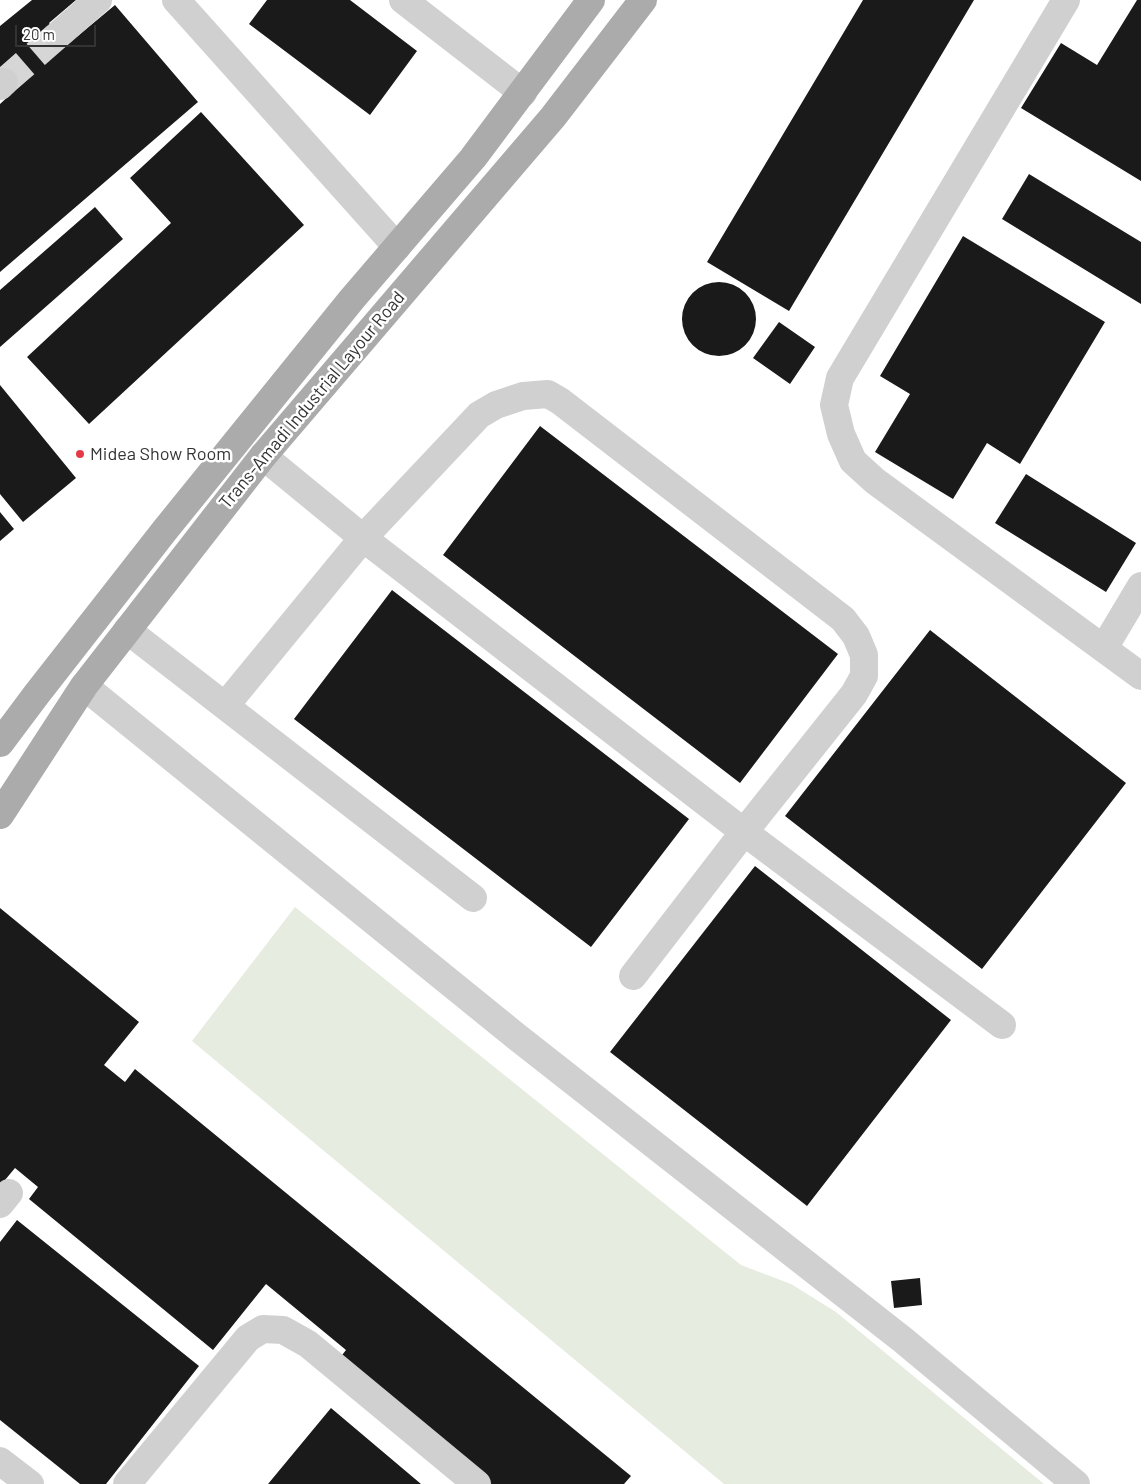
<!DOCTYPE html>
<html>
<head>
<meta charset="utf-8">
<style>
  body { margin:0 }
  #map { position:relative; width:1141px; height:1484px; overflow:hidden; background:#fff; font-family:Barlow,sans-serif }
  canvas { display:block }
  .scale { position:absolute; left:15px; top:25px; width:81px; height:22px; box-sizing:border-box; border:2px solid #333; border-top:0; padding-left:6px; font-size:15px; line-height:18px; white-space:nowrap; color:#333; -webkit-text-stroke:4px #fff; paint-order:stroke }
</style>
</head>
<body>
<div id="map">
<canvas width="1141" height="1484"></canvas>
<div class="scale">20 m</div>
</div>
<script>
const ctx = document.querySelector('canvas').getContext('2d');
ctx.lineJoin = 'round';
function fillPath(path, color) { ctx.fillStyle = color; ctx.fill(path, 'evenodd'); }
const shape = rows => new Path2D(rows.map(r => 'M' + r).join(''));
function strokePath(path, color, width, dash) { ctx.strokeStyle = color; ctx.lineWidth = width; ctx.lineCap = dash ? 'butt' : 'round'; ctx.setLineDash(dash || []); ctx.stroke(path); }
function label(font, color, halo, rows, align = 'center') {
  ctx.font = font + ' Barlow,sans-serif'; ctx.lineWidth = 5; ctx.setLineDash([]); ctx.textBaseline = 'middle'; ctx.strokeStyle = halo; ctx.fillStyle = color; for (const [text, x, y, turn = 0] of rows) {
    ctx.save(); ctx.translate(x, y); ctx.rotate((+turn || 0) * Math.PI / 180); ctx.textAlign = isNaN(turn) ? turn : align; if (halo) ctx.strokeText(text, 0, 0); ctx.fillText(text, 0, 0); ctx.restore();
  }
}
fillPath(shape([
  [295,907,741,1265,791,1284,836,1312,1044,1484,724,1484,192,1041]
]), '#e6ecdf');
fillPath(shape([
  [32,0,76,0,49,23,67,45,115,5,198,102,0,272,0,104,12,93,0,78,0,26],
  [267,0,350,0,417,51,370,115,249,24],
  [863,0,974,0,789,311,707,262],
  [1137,0,1141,0,1141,181,1021,108,1061,43,1097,65],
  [201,112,304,225,89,424,27,357,171,223,130,178],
  [1029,174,1141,242,1141,304,1002,219],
  [95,207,123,239,0,347,0,290],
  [963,236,1105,322,1020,464,987,443,953,499,875,452,910,394,880,376],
  '682 319a37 37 0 1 1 74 0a37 37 0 1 1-74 0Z',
  [779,322,815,347,790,384,753,358],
  [0,385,76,478,23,522,0,494],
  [540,426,838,654,740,783,443,555],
  [1026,474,1136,543,1106,592,995,523],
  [0,512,14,529,0,541],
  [392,590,689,819,591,947,294,719],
  [930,630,1126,783,982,969,785,816],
  [755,866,951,1020,807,1206,610,1052],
  [0,908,139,1022,104,1065,125,1082,135,1069,631,1476,624,1484,491,1484,339,1359,346,1350,266,1284,213,1350,29,1199,38,1187,15,1168,0,1186],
  [17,1220,199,1366,106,1484,80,1484,0,1420,0,1242],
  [920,1278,922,1305,894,1308,891,1281],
  [331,1408,421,1484,268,1484]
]), '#1a1a1a');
strokePath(shape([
  [4,82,58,35]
]), '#d6d6d6', 28, [28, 14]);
strokePath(shape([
  [176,0,397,247],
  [403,0,523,93],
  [1066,0,840,378,834,405,841,434,853,461,875,481,1141,676],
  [58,35,98,0],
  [0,86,4,82],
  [263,456,363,538,744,832,1002,1025],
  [127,630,473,898],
  [1104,648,1141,586],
  [84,686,517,1037,903,1340,1076,1484],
  [225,706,363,538,479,415,496,405,523,396,548,394,560,401,843,619,856,636,864,655,864,676,854,694,744,832,633,976],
  [0,1204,9,1193],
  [0,1461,30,1484],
  [127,1484,248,1338,263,1329,283,1330,308,1344,477,1484]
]), '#d0d0d0', 28);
strokePath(shape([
  [0,743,36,695,165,530,352,299,473,158,591,0],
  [0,815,84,686,263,456,553,117,643,0]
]), '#ababab', 28);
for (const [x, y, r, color] of [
  [80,454,5,"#e63946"]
]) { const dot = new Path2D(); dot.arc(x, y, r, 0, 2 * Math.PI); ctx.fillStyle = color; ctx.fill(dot); strokePath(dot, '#fff', 2); }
label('18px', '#333', '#fff', [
  ["Trans-Amadi Industrial Layour Road",312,400,-50]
]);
label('18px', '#333', '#fff', [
  ["Midea Show Room",90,454]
], 'left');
</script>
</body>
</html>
